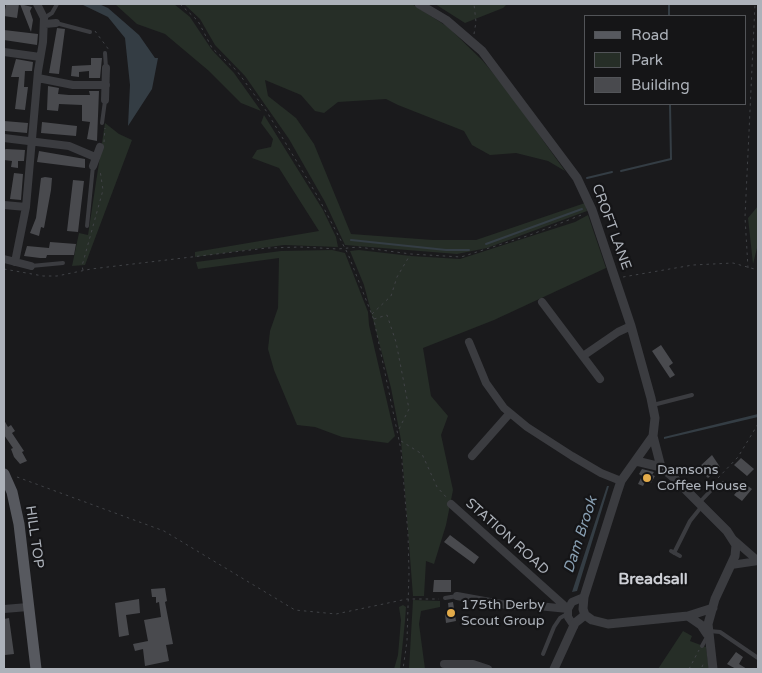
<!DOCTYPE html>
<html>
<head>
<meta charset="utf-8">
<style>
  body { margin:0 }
  #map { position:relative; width:762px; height:673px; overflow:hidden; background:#1a1a1c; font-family:"Varela Round",sans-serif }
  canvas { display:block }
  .frame { position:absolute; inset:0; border:5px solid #adb2ba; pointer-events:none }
  .legend { position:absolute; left:584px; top:15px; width:162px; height:90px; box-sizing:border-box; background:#151517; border:1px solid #525458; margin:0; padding:6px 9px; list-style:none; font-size:15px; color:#adb2ba }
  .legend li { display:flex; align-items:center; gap:10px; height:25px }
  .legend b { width:25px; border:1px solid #525458 }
</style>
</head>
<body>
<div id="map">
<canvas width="762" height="673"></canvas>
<div class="frame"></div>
<ul class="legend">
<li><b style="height:6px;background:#57595f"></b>Road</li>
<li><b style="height:14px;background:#262e27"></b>Park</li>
<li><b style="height:14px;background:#494a4e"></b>Building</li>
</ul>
</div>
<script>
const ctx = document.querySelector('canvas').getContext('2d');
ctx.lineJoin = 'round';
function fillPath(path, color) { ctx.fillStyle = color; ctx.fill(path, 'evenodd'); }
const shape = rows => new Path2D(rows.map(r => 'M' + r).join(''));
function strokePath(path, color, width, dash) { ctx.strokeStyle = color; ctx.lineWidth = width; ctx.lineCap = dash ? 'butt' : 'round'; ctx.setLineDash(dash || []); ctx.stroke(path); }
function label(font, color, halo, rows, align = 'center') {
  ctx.font = font + ' "Varela Round",sans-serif'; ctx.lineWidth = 4.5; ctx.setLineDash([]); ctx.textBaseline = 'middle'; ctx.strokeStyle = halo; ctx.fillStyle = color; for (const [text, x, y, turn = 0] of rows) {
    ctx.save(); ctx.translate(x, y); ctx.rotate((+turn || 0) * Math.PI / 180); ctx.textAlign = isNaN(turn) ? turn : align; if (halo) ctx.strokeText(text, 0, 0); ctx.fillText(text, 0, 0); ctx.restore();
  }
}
fillPath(shape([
  [115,4,174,4,190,17,212,50,234,73,261,111,241,103,209,71,165,34,137,24],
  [184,4,412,4,448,27,483,61,507,90,565,171,548,161,516,153,490,155,472,145,464,131,398,105,386,99,338,102,324,113,315,111,301,95,265,80,268,96,296,118,314,144,351,234,433,240,476,240,585,203,587,211,487,248,457,254,345,245,325,202,289,139,245,76,215,45,200,19],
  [435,4,507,4,503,8,465,23],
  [264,115,323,210,336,237,338,247,284,245,195,257,195,252,319,231,279,168,252,158,257,150,271,147,273,139,261,123],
  [105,123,119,134,132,140,85,265,72,266,79,233,88,235],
  [758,206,758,244,753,264,748,218],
  [588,215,606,268,494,320,423,348,431,396,448,416,441,435,453,490,446,525,434,564,426,561,424,596,413,596,401,440,391,388,364,285,350,251,359,250,411,256,460,259,575,222],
  [332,250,345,253,368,312,369,325,395,436,388,443,342,437,315,427,297,425,274,370,268,349,270,331,278,308,279,258,198,269,196,262,281,251],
  [413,600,440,601,440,607,421,611,419,624,425,669,409,669],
  [403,605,406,607,405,621,400,669,394,669,398,655,401,620,399,607],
  [683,631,692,636,690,641,706,647,709,669,658,669]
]), '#262e27');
fillPath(shape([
  [81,4,99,4,108,8,139,35,155,58,158,58,152,89,128,126,130,85,125,38,108,17],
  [758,414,758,417,664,439,664,437],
  [607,486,609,486,577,591,572,592]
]), '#343d44');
strokePath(shape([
  [669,4,669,16],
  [621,171,671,159,670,104],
  [587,178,612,172],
  [351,240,446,250,469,250],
  [486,244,582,209]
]), '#343d44', 2);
fillPath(shape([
  [6,4,19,4,17,18,4,16],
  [20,4,32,7,30,11,33,20,31,32],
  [57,28,65,29,59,74,49,73],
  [4,30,38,34,37,45,4,40],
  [91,58,102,58,100,78,89,78,89,71,79,72,79,77,71,76,72,66,91,65],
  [16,59,33,62,32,71,25,71,24,87,28,87,25,110,15,109,19,77,11,77],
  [48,86,59,88,58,94,69,95,90,95,89,91,99,91,97,141,87,139,90,122,82,121,82,105,59,104,58,111,47,110],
  [4,121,28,123,27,133,5,131],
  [42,122,77,126,76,136,41,133],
  [6,149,25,150,24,161,18,161,18,168,11,167,12,161,4,160,4,150],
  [39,151,85,159,85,168,37,162],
  [14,173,23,174,21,200,10,199],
  [45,177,52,178,51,190,44,228,41,227,39,236,30,233,36,218,41,178],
  [73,180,84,181,78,232,67,231],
  [50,242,76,244,74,255,47,255,46,258,40,258,24,256,27,246,49,248],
  [661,345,673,363,669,366,675,375,670,378,652,351],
  [4,420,8,427,11,425,15,431,12,433,24,451,22,452,27,461,20,464,14,457,11,449,13,448,4,435],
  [712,455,720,467,708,478,698,468],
  [741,458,754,469,747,476,734,465],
  [642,469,654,472,652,475,655,476,651,483,646,480,643,486,638,484,642,476,639,474],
  [744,483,752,489,742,501,734,495],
  [450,535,479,557,474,564,444,542],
  [434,580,451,580,451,592,433,592],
  [165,588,167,601,165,602,173,644,166,645,169,661,145,666,143,649,135,651,133,644,148,641,144,620,161,617,159,602,156,603,156,597,152,597,151,589],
  [139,599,140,613,126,615,129,635,119,637,115,603],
  [453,602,456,621,446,623,445,614,449,612,448,603],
  [9,618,14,654,5,655,4,619],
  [736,652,743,657,739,664,747,669,736,669,727,664]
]), '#494a4e');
strokePath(shape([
  [180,4,198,21,212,48,237,71,267,112,318,197,348,254,374,320,401,450,408,534,409,573,407,641,403,669],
  [95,31,109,50],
  [474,34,476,22,474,4],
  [104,142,105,128],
  [748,268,745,217,755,4],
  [4,269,43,276,57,276,91,269,267,248,301,247,338,249,358,247,411,254,461,257,530,235,584,214],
  [83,270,82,266,103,190,100,170],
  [623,277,693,265,733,263,758,270],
  [372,314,391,296,397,277,410,255],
  [374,319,387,315,396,342,409,409,399,429],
  [401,441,422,454,437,487,447,498],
  [17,477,164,531,295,610,336,614,407,599,439,599],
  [718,478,738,457,758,424],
  [702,667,704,662],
  [689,669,699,650]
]), '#414347', 1, [2.5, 4]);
strokePath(shape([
  [44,18,52,13,57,4],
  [56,23,90,32],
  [105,53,106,68],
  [102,123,105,101],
  [87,226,93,166],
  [31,266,63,263],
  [653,405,692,395],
  [699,503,716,485,723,483,727,486],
  [671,551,680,556],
  [674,553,690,521,702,506],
  [445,598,457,596],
  [710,631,720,632,758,658],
  [702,646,707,637],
  [543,654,554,627,560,618,567,614]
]), '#3b3c40', 4);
strokePath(shape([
  [45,24,56,23],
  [4,52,40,57],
  [38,78,73,85,106,85],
  [105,100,106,68],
  [4,138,69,146,95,157],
  [93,166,100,147],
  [4,205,26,207],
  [4,259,31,266],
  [15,262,26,207,38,71,43,42,44,18,37,4],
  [542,302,600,379],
  [469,342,486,383,504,408,527,427,572,456,601,473,621,481],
  [583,356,618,332,631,326],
  [472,456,510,413],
  [451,504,568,609],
  [734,540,758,561],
  [731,565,758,561],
  [457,596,512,606,538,606,568,609],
  [4,609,28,607],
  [574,626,568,617,568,609,572,602,584,597],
  [444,664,473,664,488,669]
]), '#3b3c40', 8);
strokePath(shape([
  [419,4,446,20,482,51,577,178,592,210,631,326,651,398,655,418,653,436,621,481,617,493,584,597,583,609,585,615],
  [653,436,661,467,672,476,727,531,736,545,735,556,715,599,708,624,713,669],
  [636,461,661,467],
  [585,615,592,620,608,624,688,616,713,608],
  [688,616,701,625,707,634],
  [554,669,575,623,585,615]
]), '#3b3c40', 9);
strokePath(shape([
  [4,474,12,492,19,524,36,669]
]), '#57595f', 11);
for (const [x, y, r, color] of [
  [647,478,5,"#e3ab4a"],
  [451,613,5,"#e3ab4a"]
]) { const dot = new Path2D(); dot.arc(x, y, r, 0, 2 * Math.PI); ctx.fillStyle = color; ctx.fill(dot); strokePath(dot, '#151517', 2); }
label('14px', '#adb2ba', '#151517', [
  ["CROFT LANE",611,227,70],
  ["HILL TOP",34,537,82],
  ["STATION ROAD",507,537,42]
]);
label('14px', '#adb2ba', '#151517', [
  ["Damsons",657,470],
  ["Coffee House",657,486],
  ["175th Derby",461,605],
  ["Scout Group",461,621]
], 'left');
label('italic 15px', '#889fb2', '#151517', [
  ["Dam Brook",581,535,-72]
]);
label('bold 16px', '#ced0d6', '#151517', [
  ["Breadsall",653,580]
]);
</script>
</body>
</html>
